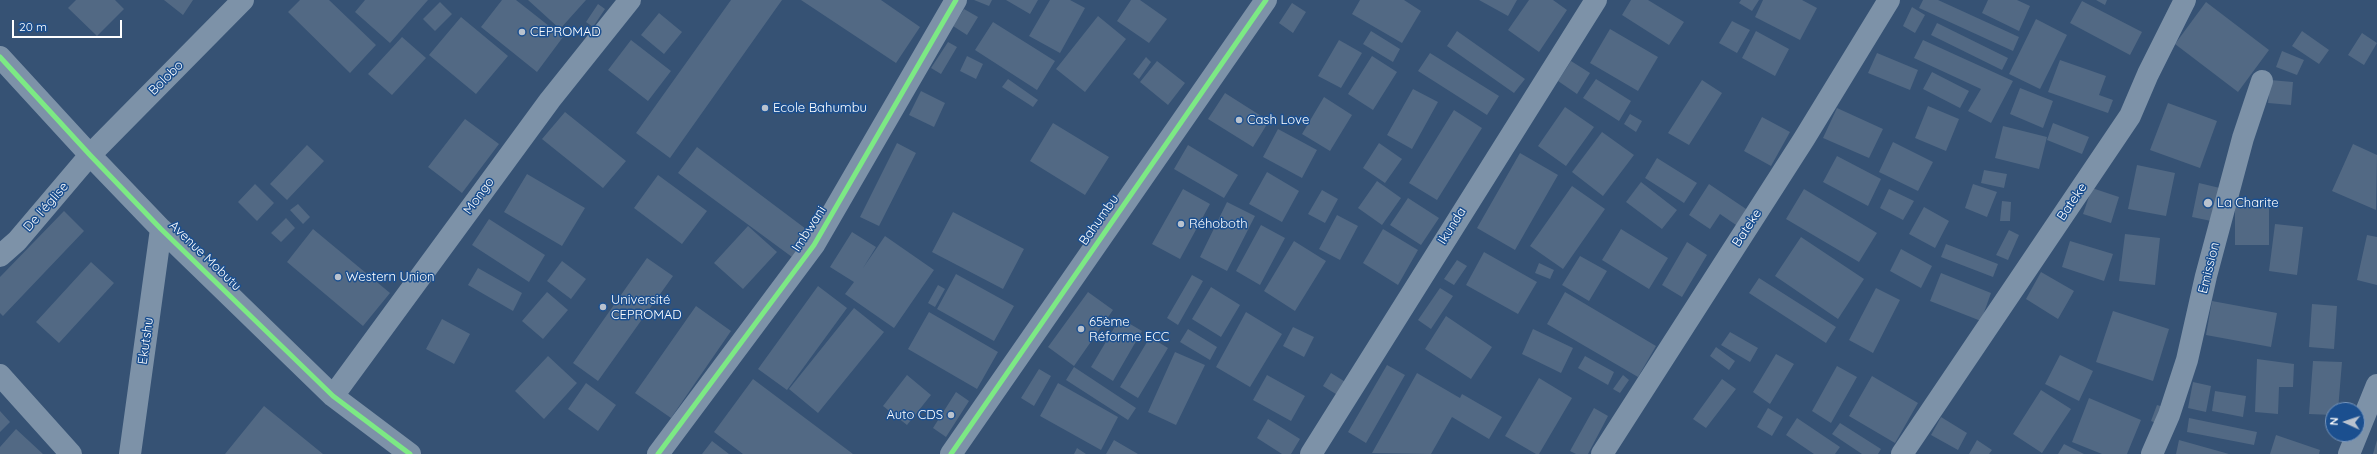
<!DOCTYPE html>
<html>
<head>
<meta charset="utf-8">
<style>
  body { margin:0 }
  #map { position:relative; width:2377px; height:454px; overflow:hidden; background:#365274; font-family:Quicksand,sans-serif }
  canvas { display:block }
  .north { position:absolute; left:2325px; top:402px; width:40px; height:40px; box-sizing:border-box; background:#1b4f8f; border:1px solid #7695bc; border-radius:50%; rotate:273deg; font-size:11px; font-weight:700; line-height:16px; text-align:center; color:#fff }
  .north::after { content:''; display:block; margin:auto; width:14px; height:18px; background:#b9c2ce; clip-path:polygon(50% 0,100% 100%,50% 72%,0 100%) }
  .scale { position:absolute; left:12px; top:20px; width:110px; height:18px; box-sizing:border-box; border:2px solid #fff; border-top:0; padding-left:5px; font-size:12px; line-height:14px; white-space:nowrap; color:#fff; -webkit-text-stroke:3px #1b4f8f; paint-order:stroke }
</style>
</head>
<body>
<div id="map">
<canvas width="2377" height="454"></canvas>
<div class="north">N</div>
<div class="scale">20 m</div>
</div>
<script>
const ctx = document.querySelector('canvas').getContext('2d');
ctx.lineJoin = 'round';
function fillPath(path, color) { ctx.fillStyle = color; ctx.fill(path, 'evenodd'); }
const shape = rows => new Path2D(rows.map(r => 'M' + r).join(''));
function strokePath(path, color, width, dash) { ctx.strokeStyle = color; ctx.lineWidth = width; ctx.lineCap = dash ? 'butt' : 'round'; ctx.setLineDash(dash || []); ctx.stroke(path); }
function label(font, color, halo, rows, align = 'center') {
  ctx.font = font + ' Quicksand,sans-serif'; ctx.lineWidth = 3; ctx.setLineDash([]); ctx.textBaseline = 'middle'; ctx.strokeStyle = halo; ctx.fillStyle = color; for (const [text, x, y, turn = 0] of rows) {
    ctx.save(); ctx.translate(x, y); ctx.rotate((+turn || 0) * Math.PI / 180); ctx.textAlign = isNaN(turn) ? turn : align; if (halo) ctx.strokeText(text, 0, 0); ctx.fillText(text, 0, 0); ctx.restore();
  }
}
fillPath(shape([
  [76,0,115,0,124,9,97,36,68,8],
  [164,0,193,0,183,15],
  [300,0,329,0,376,45,350,73,288,12],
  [365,0,428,0,390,43,355,12],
  [502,0,516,0,563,37,537,72,481,27],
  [528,0,586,0,560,29],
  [731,0,782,0,670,158,636,133],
  [801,0,881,0,920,27,896,63],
  [974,0,992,0,989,6],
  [1006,0,1038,0,1030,14],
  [1050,0,1070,0,1085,8,1060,53,1029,36],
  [1131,0,1140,0,1167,19,1149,43,1117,21],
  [1360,0,1404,0,1421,11,1402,43,1352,14],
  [1479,0,1517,0,1508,16],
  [1529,0,1553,0,1567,10,1539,52,1508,30],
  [1631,0,1648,0,1684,22,1669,45,1622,15],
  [1741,0,1759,0,1752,11,1739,3],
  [1763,0,1802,0,1817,8,1800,40,1755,17],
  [1923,0,1938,0,2019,37,2013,51,1919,8],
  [1988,0,2017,0,2030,6,2019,31,1982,13],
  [2096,0,2107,0,2105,5],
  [2082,1,2142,32,2130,55,2070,23],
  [440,2,452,14,435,31,423,19],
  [2206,2,2269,50,2238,92,2175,44],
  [1292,3,1306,12,1293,33,1279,23],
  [598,4,605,9,593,27,586,22],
  [1912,7,1925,15,1915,33,1903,26],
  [964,9,978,17,967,35,953,26],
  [659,13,682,32,664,54,641,35],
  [1098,16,1126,39,1085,92,1056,69],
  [461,17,508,56,476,94,429,55],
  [2036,19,2067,35,2040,89,2009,74],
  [1732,21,1750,30,1737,53,1719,43],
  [993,22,1055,61,1037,90,975,50],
  [1937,23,2008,58,2002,70,1931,35],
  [1610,29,1658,57,1638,91,1590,63],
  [1371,31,1400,49,1393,62,1363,44],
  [1457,31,1525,79,1514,93,1447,46],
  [1756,31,1789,49,1775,76,1742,58],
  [2302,31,2329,50,2319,64,2292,46],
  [2362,33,2377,43,2364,65,2348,55],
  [402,37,426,58,392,95,368,74],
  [631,40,671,71,648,101,608,70],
  [1339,40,1362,53,1341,88,1318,76],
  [1923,40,2013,81,1991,123,1968,111,1981,89,1914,58],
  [948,42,957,47,941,74,931,68],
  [2282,51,2304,60,2297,75,2276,67],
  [1430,53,1499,96,1487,115,1418,71],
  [1877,53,1918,70,1910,90,1868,73],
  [967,56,983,64,976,79,960,71],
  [1372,56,1397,72,1373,110,1348,94],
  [1146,57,1151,62,1139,79,1133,74],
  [2060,60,2106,76,2099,95,2113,100,2108,113,2048,92],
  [1157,61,1185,83,1168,105,1140,82],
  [1571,61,1590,73,1577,94,1558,81],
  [1932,72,1969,91,1960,108,1923,89],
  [1008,79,1038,100,1033,107,1002,87],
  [1596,79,1631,101,1619,121,1583,98],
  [1702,80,1722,93,1689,145,1668,133],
  [2270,80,2293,82,2291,105,2268,103],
  [2020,88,2053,101,2043,128,2010,114],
  [1413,89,1438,102,1412,149,1387,135],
  [921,91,945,103,934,127,909,115],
  [1225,93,1269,121,1253,147,1208,119],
  [1324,97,1352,115,1330,151,1302,134],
  [2168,103,2217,121,2200,168,2150,150],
  [1928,106,1959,119,1946,151,1915,138],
  [1565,107,1594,127,1566,166,1538,146],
  [1837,108,1883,129,1869,158,1823,138],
  [1454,110,1482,128,1437,200,1409,183],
  [565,112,626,161,603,188,542,139],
  [1630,114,1642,121,1636,132,1624,124],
  [1762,117,1790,132,1771,166,1744,151],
  [465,119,499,144,462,193,428,167],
  [1053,123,1109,157,1085,195,1030,161],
  [2053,123,2089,137,2082,154,2047,140],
  [2003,126,2047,137,2039,169,1995,158],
  [1278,129,1317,150,1302,178,1263,157],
  [1602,132,1634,155,1603,196,1572,172],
  [1893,142,1933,162,1918,191,1879,172],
  [897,143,916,153,879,226,860,217],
  [1379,143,1402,159,1385,183,1363,168],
  [2353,144,2377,155,2376,210,2332,191],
  [307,145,324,161,287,200,270,184],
  [1188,145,1238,175,1224,198,1174,169],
  [697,147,810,232,792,257,678,173],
  [1520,153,1558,175,1515,250,1477,228],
  [1837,156,1881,179,1868,206,1823,182],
  [1657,158,1697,183,1684,203,1645,178],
  [2137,165,2175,173,2166,216,2128,209],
  [1984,170,2007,174,2004,188,1981,183],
  [1267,172,1299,191,1282,222,1249,204],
  [527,174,585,208,562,246,504,212],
  [658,175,707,211,682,244,634,208],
  [1377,181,1401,198,1382,225,1358,208],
  [1641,182,1677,210,1662,229,1626,202],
  [2199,183,2224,189,2216,222,2192,217],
  [255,184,274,203,257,221,238,202],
  [1709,184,1749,211,1739,227,1720,214,1710,229,1689,215],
  [1973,184,1997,192,1987,217,1965,208],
  [1572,186,1605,209,1563,269,1530,246],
  [2092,188,2119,197,2111,223,2083,214],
  [1183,189,1210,204,1180,259,1152,244],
  [1804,189,1877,233,1859,262,1786,219],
  [1889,189,1914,201,1903,220,1880,208],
  [1322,190,1338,199,1325,223,1308,214],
  [1408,198,1439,218,1421,245,1390,225],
  [2235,200,2269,200,2269,245,2235,245],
  [2002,201,2011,202,2010,221,2000,221],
  [1227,202,1255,216,1227,271,1200,257],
  [298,204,310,217,303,224,290,210],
  [1924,207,1949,221,1935,248,1909,234],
  [64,211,84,231,3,316,0,313,0,277],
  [953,212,1024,249,1003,289,932,252],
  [1337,215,1358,226,1340,260,1319,249],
  [286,218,295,228,281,242,271,233],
  [489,219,545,255,529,282,472,245],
  [2275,224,2303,227,2297,275,2269,271],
  [1261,225,1285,238,1260,285,1236,271],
  [748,226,777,252,743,289,714,263],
  [313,229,390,293,363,326,287,262],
  [1383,229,1418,250,1398,285,1363,263],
  [1621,229,1668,258,1649,289,1602,260],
  [2009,230,2019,235,2008,260,1996,255],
  [852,232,876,247,863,268,885,236,934,270,894,328,845,294,854,282,830,267],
  [2125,234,2160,238,2155,285,2119,281],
  [2367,235,2377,237,2377,285,2357,280],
  [1801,237,1864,279,1838,319,1775,276],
  [1294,241,1326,261,1295,311,1264,291],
  [2070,241,2113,254,2104,281,2062,267],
  [1687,242,1707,255,1682,297,1662,285],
  [1946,244,1998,264,1993,277,1941,257],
  [1901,249,1932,266,1921,288,1890,271],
  [1484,252,1537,282,1518,314,1466,285],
  [1580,256,1607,271,1589,301,1562,285],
  [647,258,673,276,598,381,573,363],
  [1457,260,1467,266,1454,285,1444,279],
  [562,261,586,279,571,299,547,281],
  [91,262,114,283,59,343,36,322],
  [1539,263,1554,270,1550,279,1535,273],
  [478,268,522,293,513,311,468,285],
  [2041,272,2074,291,2058,319,2026,299],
  [1941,273,1991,293,1981,321,1930,301],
  [956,274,1014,306,994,341,937,309],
  [1192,275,1203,281,1178,325,1167,318],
  [1759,278,1836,327,1826,343,1749,293],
  [938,285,945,289,935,307,928,303],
  [818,286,847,308,787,390,758,369],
  [1211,287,1240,305,1221,337,1192,319],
  [1440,288,1453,296,1431,329,1418,320],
  [1876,288,1900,300,1873,353,1849,340],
  [547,292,568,310,543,339,522,321],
  [1088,292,1113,310,1074,366,1048,347],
  [1565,292,1656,346,1638,377,1547,324],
  [2212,301,2277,313,2271,347,2206,335],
  [2312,304,2337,306,2334,349,2309,347],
  [696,306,731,331,671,418,635,393],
  [854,308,884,332,818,413,789,389],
  [2113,311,2169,329,2153,381,2096,362],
  [929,312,998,352,977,389,908,349],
  [1246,312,1282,334,1250,387,1216,367],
  [1446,316,1492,347,1471,379,1425,349],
  [1120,318,1142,331,1113,381,1091,367],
  [442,319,470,334,454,364,426,349],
  [1293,327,1314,337,1304,357,1283,346],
  [1188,329,1217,347,1210,360,1180,342],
  [1533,329,1573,348,1561,373,1522,354],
  [1730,332,1758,348,1750,362,1721,345],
  [1150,337,1168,348,1138,398,1120,387],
  [1716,347,1735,361,1729,370,1710,356],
  [1175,352,1205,365,1176,425,1148,412],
  [1776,354,1794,364,1770,404,1753,392],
  [2060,355,2093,371,2079,401,2045,384],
  [548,356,577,383,544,419,515,391],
  [1585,356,1614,372,1608,385,1578,368],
  [2257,359,2294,364,2293,387,2279,387,2278,414,2255,412],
  [2313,361,2342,362,2338,410,2333,410,2333,415,2309,414],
  [1387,365,1405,375,1366,443,1348,432],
  [1837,366,1857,377,1831,423,1812,411],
  [1074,367,1136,408,1128,420,1066,380],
  [1039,369,1051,376,1034,406,1021,398],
  [1331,373,1347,383,1339,396,1323,386],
  [1417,373,1460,398,1462,394,1502,417,1489,439,1452,417,1431,454,1372,453],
  [907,375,931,395,907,425,883,406],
  [1267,375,1305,396,1291,421,1253,400],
  [1623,375,1629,380,1620,393,1613,389],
  [1872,376,1918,403,1895,443,1849,416],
  [1539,378,1572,398,1539,454,1536,454,1505,436],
  [753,379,853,454,743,454,714,432],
  [1722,379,1736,389,1706,428,1693,419],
  [2193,382,2211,386,2206,412,2188,408],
  [586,383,616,405,598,431,568,409],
  [1058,383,1118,417,1101,450,1040,416],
  [2041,390,2071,409,2042,453,2013,434],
  [2215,391,2246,396,2243,417,2212,411],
  [956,392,969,401,946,437,933,428],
  [2089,398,2141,420,2127,454,2102,454,2072,442],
  [2157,405,2167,408,2161,425,2151,421],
  [264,406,323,454,225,454],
  [1594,408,1608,416,1588,454,1576,454,1570,451],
  [1768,408,1783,417,1772,436,1757,427],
  [0,411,10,422,0,432],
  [1941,417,1967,433,1958,450,1931,435],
  [1797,418,1840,447,1835,454,1814,454,1786,435],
  [2189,418,2257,432,2254,445,2187,432],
  [1268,419,1300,439,1291,454,1282,454,1257,438],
  [1840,423,1881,449,1878,454,1862,454,1832,434],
  [16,429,43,454,0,454,0,447],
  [2276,435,2320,450,2319,454,2270,454],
  [1114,440,1138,454,1106,454],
  [1977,440,1992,450,1989,454,1969,454],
  [2179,440,2229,454,2176,454],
  [2377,440,2377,454,2373,454],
  [712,441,729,454,702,454],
  [2064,444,2084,454,2058,454],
  [1077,448,1086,454,1074,454]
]), '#526984');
strokePath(shape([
  [0,57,90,155,161,229,333,396,410,454],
  [0,256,17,241,90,155,243,0],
  [0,375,71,454],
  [333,396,550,100,630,0],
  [130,454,161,229],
  [658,454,814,245,956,0],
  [951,454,1266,0],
  [1311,454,1596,0],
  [1602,454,1804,139,1889,0],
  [1902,454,2130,116,2148,74,2185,0],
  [2152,454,2169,415,2187,360,2206,276,2243,138,2262,81],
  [2349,454,2377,385]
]), '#7d92a8', 22);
strokePath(shape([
  [0,57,90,155,161,229,333,396,410,454],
  [658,454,814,245,956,0],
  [951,454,1266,0]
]), '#7ce984', 5);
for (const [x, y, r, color] of [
  [522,32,4,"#b9c2ce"],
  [765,108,4,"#b9c2ce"],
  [1239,120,4,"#b9c2ce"],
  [2208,203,5,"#b9c2ce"],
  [1181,224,4,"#b9c2ce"],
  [338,277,4,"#b9c2ce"],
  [603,307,4,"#b9c2ce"],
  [1081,329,4,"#b9c2ce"],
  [951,415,4,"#b9c2ce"]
]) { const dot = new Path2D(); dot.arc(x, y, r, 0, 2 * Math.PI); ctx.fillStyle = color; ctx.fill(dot); strokePath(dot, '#1b4f8f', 1.5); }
label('13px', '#fff', '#1b4f8f', [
  ["CEPROMAD",530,32],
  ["Ecole Bahumbu",773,108],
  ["Cash Love",1247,120],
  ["La Charite",2217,203],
  ["Réhoboth",1189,224],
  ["Western Union",346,277],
  ["Université",611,300],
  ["CEPROMAD",611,315],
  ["65ème",1089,322],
  ["Réforme ECC",1089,337],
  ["Auto CDS",943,415,"right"]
], 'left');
label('13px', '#fff', '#1b4f8f', [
  ["Bolobo",166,78,-45],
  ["Mongo",479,196,-54],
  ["Bateke",2072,202,-56],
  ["De l'église",46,207,-49],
  ["Bahumbu",1099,220,-55],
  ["Ikunda",1452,226,-58],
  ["Bateke",1747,228,-57],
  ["Imbwani",809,229,-57],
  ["Avenue Mobutu",205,256,44],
  ["Emission",2209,268,-76],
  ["Ekutshu",146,341,-82]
]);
</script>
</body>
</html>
